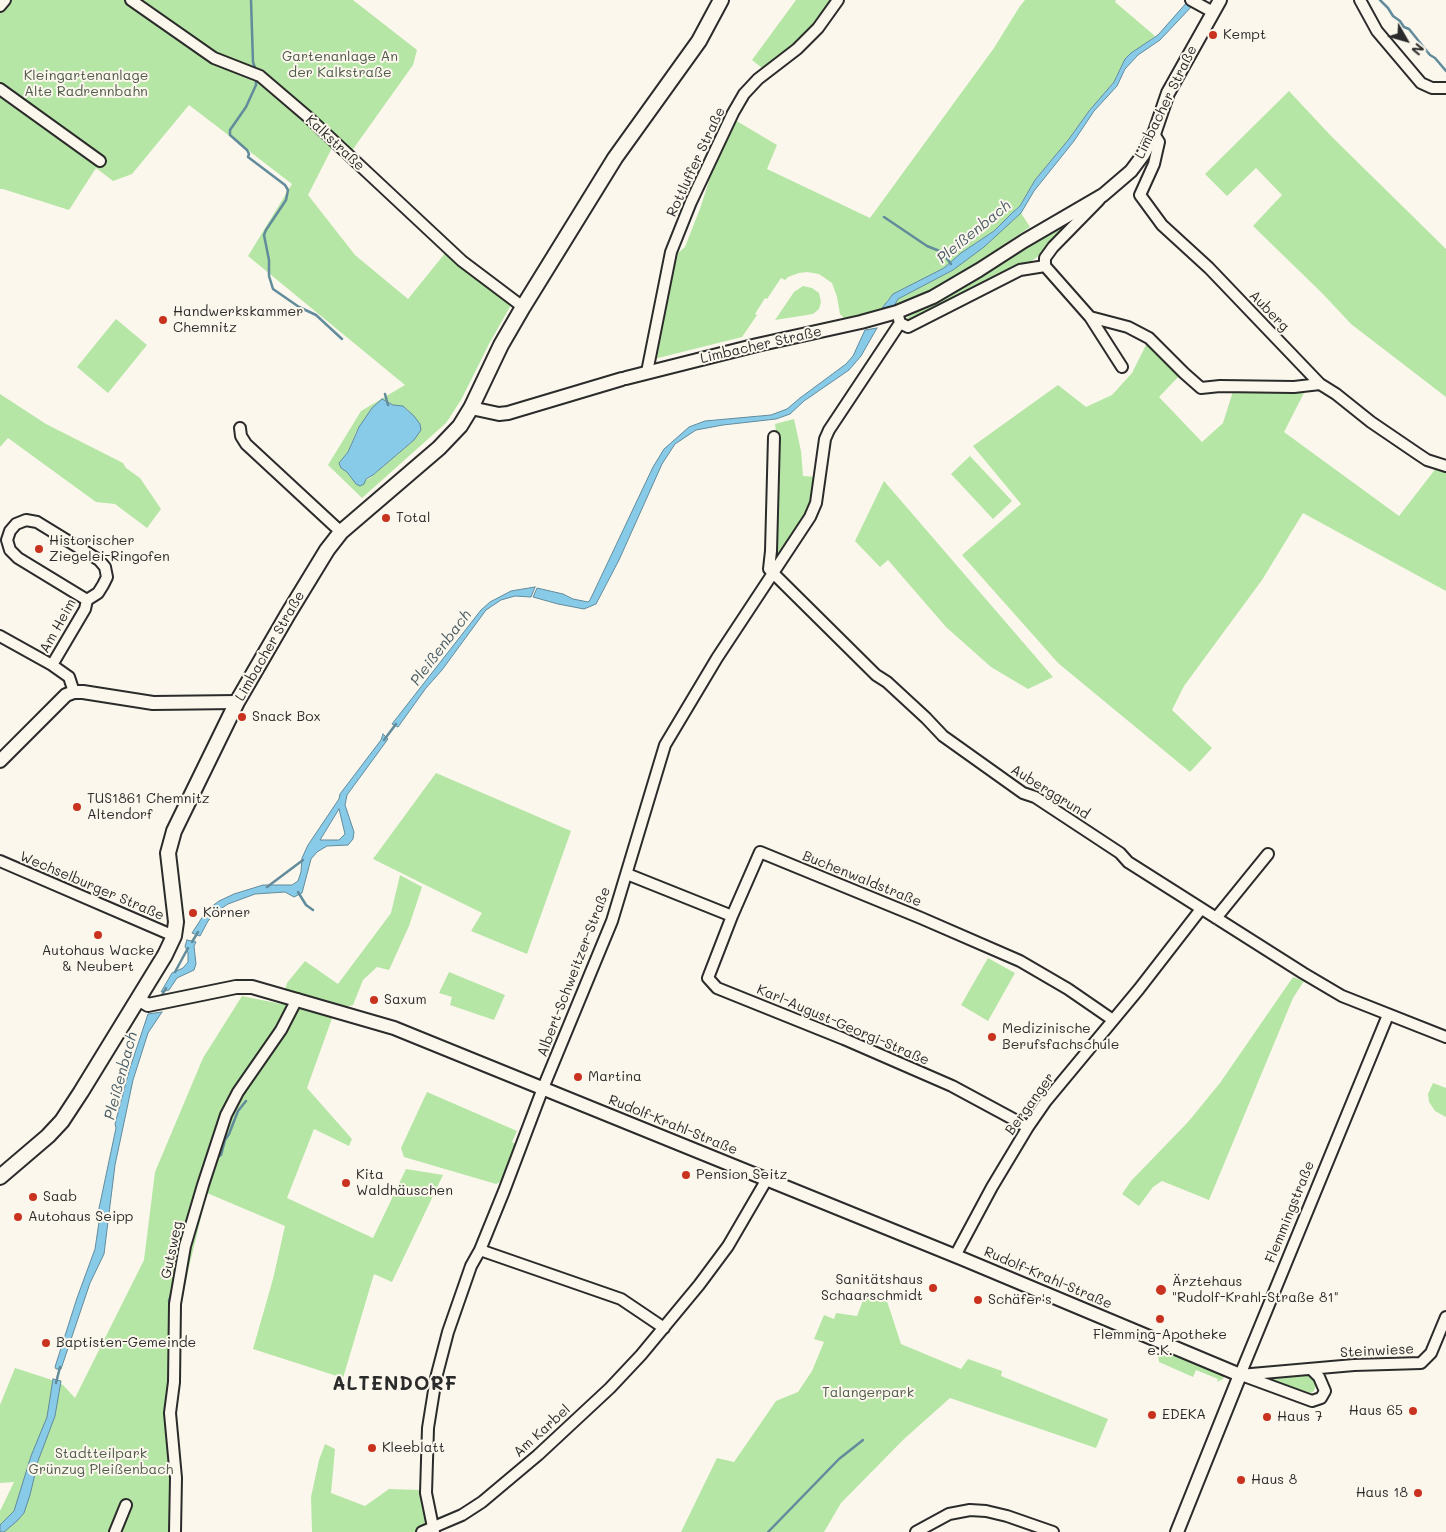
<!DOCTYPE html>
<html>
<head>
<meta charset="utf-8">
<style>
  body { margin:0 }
  #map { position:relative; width:1446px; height:1532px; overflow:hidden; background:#fbf7ec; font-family:Mali,sans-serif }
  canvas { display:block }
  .north { position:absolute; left:1381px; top:15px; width:50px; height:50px; -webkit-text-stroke:4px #fbf7ec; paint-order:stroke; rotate:128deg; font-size:14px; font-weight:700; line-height:20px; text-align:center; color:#2b2b2b }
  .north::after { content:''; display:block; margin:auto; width:18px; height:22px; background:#2b2b2b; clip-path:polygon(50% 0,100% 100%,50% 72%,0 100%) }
</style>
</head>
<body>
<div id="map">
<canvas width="1446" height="1532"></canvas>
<div class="north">N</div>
</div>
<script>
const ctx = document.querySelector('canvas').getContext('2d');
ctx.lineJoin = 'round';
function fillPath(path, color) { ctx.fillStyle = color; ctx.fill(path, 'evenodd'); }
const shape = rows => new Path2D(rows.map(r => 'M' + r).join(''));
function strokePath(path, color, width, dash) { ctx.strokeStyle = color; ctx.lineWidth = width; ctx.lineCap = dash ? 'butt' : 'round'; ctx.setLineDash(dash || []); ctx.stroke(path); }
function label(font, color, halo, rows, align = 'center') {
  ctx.font = font + ' Mali,sans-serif'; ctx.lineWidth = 4; ctx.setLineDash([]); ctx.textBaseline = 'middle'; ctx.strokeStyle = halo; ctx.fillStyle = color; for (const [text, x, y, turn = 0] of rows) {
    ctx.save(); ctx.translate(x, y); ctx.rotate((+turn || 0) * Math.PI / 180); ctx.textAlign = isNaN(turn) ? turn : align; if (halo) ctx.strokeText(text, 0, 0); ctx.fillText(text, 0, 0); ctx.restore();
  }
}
fillPath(shape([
  [0,0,353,0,417,50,413,65,351,152,252,69,231,58,222,68,265,86,333,146,308,195,355,255,408,299,446,252,511,305,489,344,461,400,446,423,362,498,328,465,361,411,405,385,248,256,292,184,189,105,132,174,113,181,96,168,69,210,3,189,0,189],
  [385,400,393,405,403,406,409,411,414,440,370,478,356,484,353,478,347,472,341,468,339,463,348,452,356,432],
  [796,0,833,0,815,25,794,46,762,68,752,60],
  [1025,0,1116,0,1115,2,1155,36,1125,59,1114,82,1089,111,1069,139,1035,180,1020,206,1011,214,994,231,961,253,944,268,888,299,882,308,865,315,845,319,840,314,837,297,832,283,819,274,807,272,799,273,788,277,785,280,781,278,767,299,765,298,755,314,757,315,742,337,654,359,665,313,668,282,676,255,685,247,701,206,715,161,735,120,777,145,767,169,870,218,994,48,1020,6],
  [1289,91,1332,137,1446,249,1446,397,1351,324,1322,293,1253,226,1282,195,1256,168,1227,196,1205,174],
  [1088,208,1044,252,1030,262,1018,266,907,323,907,318,909,316,931,305,1021,248],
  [1021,213,1030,227,976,263,929,291,894,306,898,299,953,270,984,247],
  [803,286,812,288,819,293,821,302,819,309,813,314,775,320,794,292],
  [116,319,147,345,108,393,77,367],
  [1148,341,1181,374,1159,397,1202,442,1223,423,1234,388,1306,389,1284,432,1399,516,1437,467,1446,469,1446,591,1303,513,1262,580,1184,686,1172,710,1212,748,1190,772,1058,663,962,555,1021,504,973,446,1058,385,1086,407,1112,395,1132,373],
  [0,394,46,424,123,463,126,468,140,478,161,509,147,528,115,504,96,502,8,438,0,447],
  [794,419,801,451,803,476,817,477,812,505,778,562,773,558,777,438,775,424],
  [970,456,1012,501,993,519,951,474],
  [884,481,1053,677,1028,689,991,667,946,627,888,560,880,567,855,541],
  [436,773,571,831,527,954,471,931,482,913,373,859],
  [400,875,422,887,409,926,389,970,377,967,363,980,353,1005,335,1010,307,1088,352,1139,349,1146,314,1129,287,1198,373,1238,406,1169,443,1175,392,1282,374,1274,343,1378,253,1349,273,1279,285,1226,207,1193,189,1267,178,1320,171,1477,171,1532,0,1532,0,1511,14,1482,0,1483,0,1405,15,1368,49,1379,63,1385,75,1398,144,1260,155,1172,203,1058,242,996,281,1004,287,983,305,961,338,984,391,913],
  [988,958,1015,973,988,1021,961,1005],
  [449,972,505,995,494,1020,450,1005,452,997,439,993],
  [1293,977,1304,981,1293,998,1209,1200,1162,1181,1153,1187,1139,1206,1122,1194,1131,1181,1188,1122,1220,1083],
  [1433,1083,1446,1088,1446,1117,1435,1111,1429,1102,1428,1094],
  [427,1092,517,1131,512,1142,517,1145,502,1181,496,1184,404,1157,401,1148],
  [885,1295,901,1344,961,1369,968,1359,1002,1371,1001,1376,1108,1419,1096,1448,950,1398,904,1439,841,1503,824,1532,681,1532,717,1458,734,1462,776,1401,798,1392,812,1371,824,1342,814,1339,824,1315,834,1319,836,1313,857,1316,864,1298],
  [1164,1351,1224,1376,1223,1379,1217,1382,1218,1379,1196,1370,1193,1377,1159,1362,1158,1355],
  [1307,1375,1312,1377,1316,1384,1314,1391,1311,1393,1272,1380,1273,1376],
  [325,1444,335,1449,331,1493,365,1506,389,1489,421,1490,428,1522,425,1527,415,1532,312,1532,311,1497,319,1460]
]), '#b5e6a5');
const water = shape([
  [1188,1,1194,4,1160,40,1138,55,1125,69,1117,86,1094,111,1074,141,1034,191,1021,213,984,247,953,270,898,299,894,306,882,308,893,294,944,268,961,253,994,231,1011,214,1020,206,1035,180,1069,139,1089,111,1114,82,1125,59,1131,53,1158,35,1188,1],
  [877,328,861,356,849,370,804,401,790,414,776,419,723,425,696,430,675,444,662,464,619,560,596,604,584,609,558,604,533,597,537,588,563,594,573,599,588,602,590,600,653,467,664,449,689,427,705,421,771,415,787,409,800,398,846,364,853,356,865,330,877,328],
  [382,399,393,405,403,406,414,416,420,424,421,430,414,440,373,475,366,479,364,484,360,486,356,484,347,472,341,468,339,463,348,452,359,427,372,408,382,399],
  [535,587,531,597,515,596,501,600,486,610,442,670,426,688,398,727,392,724,481,610,490,602,511,591,535,587],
  [383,734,388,739,347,795,345,805,354,832,353,839,348,845,327,846,317,852,311,859,302,893,294,897,285,892,255,894,228,904,219,910,208,921,200,936,192,933,207,910,219,901,234,894,263,885,292,885,298,881,301,872,302,858,308,845,339,799,340,794,381,740,383,734],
  [339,809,345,834,339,840,320,840,339,809],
  [187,940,196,942,194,946,196,964,194,970,177,978,169,990,161,992,172,973,183,968,188,962,188,953,185,946,187,940],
  [162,1012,148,1033,133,1080,115,1165,104,1254,90,1283,61,1369,56,1369,55,1367,77,1298,95,1249,99,1222,98,1213,116,1128,115,1124,129,1071,148,1014,162,1012],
  [53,1379,61,1381,55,1416,38,1461,30,1495,24,1513,17,1521,4,1532,0,1532,0,1525,14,1511,31,1456,47,1417,53,1379]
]);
fillPath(water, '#87cbe8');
strokePath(water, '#628b9c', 1);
strokePath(shape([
  [251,0,253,62,256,71],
  [1380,0,1388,8,1393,16,1400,21,1404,27,1409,29,1430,55,1435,58,1446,71],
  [256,79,256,85,246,107,230,130,230,135,247,150,249,154,248,157,285,185,288,190,286,200,266,230,264,235,269,260,269,276,273,289,299,307,316,315,342,339],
  [884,217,927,246,942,252,951,264],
  [385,394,388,405],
  [384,740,396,724],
  [267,887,303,860],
  [298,892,306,905,313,910],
  [192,942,198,932],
  [175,972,188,948],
  [160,999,166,988],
  [216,1158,221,1155,225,1140,229,1134,238,1111,246,1101],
  [169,1301,173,1289],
  [56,1383,60,1367],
  [768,1532,839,1459,863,1440]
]), '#628b9c', 2.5);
const minor = shape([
  [131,0,214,58,260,76,308,117,462,261,523,307],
  [1191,0,1213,12],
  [1360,0,1377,31,1421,83,1432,88,1446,88],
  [0,6,5,0],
  [0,89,100,161],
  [1154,134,1159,142,1154,164,1140,195,1162,225,1209,268,1320,384,1336,394,1371,422,1418,454,1427,460,1446,466],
  [1099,200,1053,247,1045,258,1045,266,1090,317,1122,367],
  [1090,317,1128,327,1149,338,1184,373,1201,388,1220,386,1294,387,1320,384],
  [900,323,908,327,1020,270,1045,266],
  [647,372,671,252,691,202,733,113,744,94,758,79,797,49,818,28,838,0],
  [240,428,241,436,246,444,341,532],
  [774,437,771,551,769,569,876,675,887,682,926,718,943,736,1023,793,1035,797,1120,853,1128,862,1303,973,1342,996,1446,1037],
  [0,636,52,665,69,677,74,692],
  [52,665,85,609,87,600,98,593,103,585,107,577,105,567,99,560,37,522,26,520,16,524,10,531,7,540,10,550,18,558,87,600],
  [0,861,174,936],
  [627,874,732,916,760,852,921,918,1020,961,1068,989,1113,1020],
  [732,916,708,978,717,988,844,1039,952,1086,1028,1127],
  [1216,918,1268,854],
  [480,1250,621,1299,664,1328],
  [955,1256,992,1187,1028,1127,1046,1101,1139,989,1201,909],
  [1240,1375,1388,1015],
  [1240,1375,1354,1365,1421,1363,1431,1353,1446,1317],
  [1244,1376,1312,1401,1321,1398,1325,1391,1319,1377,1311,1369],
  [115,1532,126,1505],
  [175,1532,176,1478,170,1413,174,1382,175,1304,185,1246,203,1185,226,1115,238,1092,281,1030,297,999],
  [422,1532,462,1515,482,1502,538,1455,610,1388,641,1355,699,1285,728,1246,767,1179],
  [434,1532,426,1493,428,1428,436,1378,448,1332,471,1266,480,1250,504,1191,543,1088,612,921,665,745,717,658,810,517,816,503,825,439,829,430,900,323,897,312],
  [916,1532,949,1514,970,1510,986,1511,1007,1516,1053,1532]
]);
const tertiary = shape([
  [626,378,757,345,861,322,897,312,933,297,979,270,1024,241,1103,195,1131,171,1143,155,1154,134,1168,93,1220,0],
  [471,408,499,414,508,413,622,379],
  [0,761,66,695,74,692,83,692,153,703,237,702],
  [138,999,148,1005,236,987,252,987,394,1028,963,1259,1240,1375,1177,1532]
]);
const secondary = shape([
  [0,1177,48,1136,62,1121,81,1092,165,955,174,936,176,922,168,853,174,831,237,702,288,614,327,550,341,532,439,448,460,426,471,408,501,345,523,307,615,158,699,41,721,0]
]);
strokePath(minor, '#2b2b2b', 14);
strokePath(tertiary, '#2b2b2b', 16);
strokePath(secondary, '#2b2b2b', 18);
strokePath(minor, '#fbf7ec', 10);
strokePath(tertiary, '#fbf7ec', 12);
strokePath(secondary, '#fbf7ec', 14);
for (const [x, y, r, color] of [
  [1213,35,5,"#c8321e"],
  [163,320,5,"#c8321e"],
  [386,518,5,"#c8321e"],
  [39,549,5,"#c8321e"],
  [242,717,5,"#c8321e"],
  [77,807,5,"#c8321e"],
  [193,913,5,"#c8321e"],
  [98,935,5,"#c8321e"],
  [374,1000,5,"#c8321e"],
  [992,1037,5,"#c8321e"],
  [578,1077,5,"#c8321e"],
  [686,1175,5,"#c8321e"],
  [346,1183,5,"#c8321e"],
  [33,1197,5,"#c8321e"],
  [18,1217,5,"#c8321e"],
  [933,1288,5,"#c8321e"],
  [1161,1290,6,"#c8321e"],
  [978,1300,5,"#c8321e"],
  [1160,1319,5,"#c8321e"],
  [46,1343,5,"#c8321e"],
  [1413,1411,5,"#c8321e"],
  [1152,1415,5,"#c8321e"],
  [1267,1417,5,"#c8321e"],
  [372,1448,5,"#c8321e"],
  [1241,1480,5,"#c8321e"],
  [1418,1493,5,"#c8321e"]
]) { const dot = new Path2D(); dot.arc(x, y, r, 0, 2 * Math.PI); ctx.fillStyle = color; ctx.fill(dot); strokePath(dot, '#fbf7ec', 2); }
label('14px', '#2b2b2b', '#fbf7ec', [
  ["Kempt",1223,35],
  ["Handwerkskammer",173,312],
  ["Chemnitz",173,328],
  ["Total",396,518],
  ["Historischer",49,541],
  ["Ziegelei-Ringofen",49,557],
  ["Snack Box",252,717],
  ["TUS1861 Chemnitz",87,799],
  ["Altendorf",87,815],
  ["Körner",203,913],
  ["Autohaus Wacke",98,951,"center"],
  ["& Neubert",98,967,"center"],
  ["Saxum",384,1000],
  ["Medizinische",1002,1029],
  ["Berufsfachschule",1002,1045],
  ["Martina",588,1077],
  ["Kita",356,1175],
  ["Waldhäuschen",356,1191],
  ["Pension Seitz",696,1175],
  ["Saab",43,1197],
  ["Autohaus Seipp",28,1217],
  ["Sanitätshaus",923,1280,"right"],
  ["Schaarschmidt",923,1296,"right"],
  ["Ärztehaus",1172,1282],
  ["\"Rudolf-Krahl-Straße 81\"",1172,1298],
  ["Schäfer's",988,1300],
  ["Flemming-Apotheke",1160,1335,"center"],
  ["e.K.",1160,1351,"center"],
  ["Baptisten-Gemeinde",56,1343],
  ["Haus 65",1403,1411,"right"],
  ["EDEKA",1162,1415],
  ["Haus 7",1277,1417],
  ["Kleeblatt",382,1448],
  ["Haus 8",1251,1480],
  ["Haus 18",1408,1493,"right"]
], 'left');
label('14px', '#4e5a4a', '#fbf7ec', [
  ["Gartenanlage An",340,57],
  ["der Kalkstraße",340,73],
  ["Kleingartenanlage",86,76],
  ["Alte Radrennbahn",86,92],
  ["Talangerpark",868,1393],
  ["Stadtteilpark",101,1454],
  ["Grünzug Pleißenbach",101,1470]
]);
label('14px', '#2b2b2b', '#fbf7ec', [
  ["Limbacher Straße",1166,102,-64],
  ["Kalkstraße",335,143,43],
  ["Rottluffer Straße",696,162,-65],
  ["Auberg",1269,311,46],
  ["Limbacher Straße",761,345,-13],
  ["Am Heim",58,626,-61],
  ["Limbacher Straße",270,646,-60],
  ["Auberggrund",1050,792,32],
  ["Buchenwaldstraße",862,879,22],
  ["Wechselburger Straße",92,886,23],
  ["Albert-Schweitzer-Straße",574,972,-69],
  ["Karl-August-Georgi-Straße",843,1025,23],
  ["Berganger",1030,1104,-54],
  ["Rudolf-Krahl-Straße",673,1125,22],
  ["Flemmingstraße",1290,1212,-68],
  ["Gutsweg",172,1250,-78],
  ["Rudolf-Krahl-Straße",1048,1278,23],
  ["Steinwiese",1377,1351,-3],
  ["Am Karbel",542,1431,-42]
]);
label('italic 15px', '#475b64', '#fbf7ec', [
  ["Pleißenbach",974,232,-39],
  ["Pleißenbach",441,648,-53],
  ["Pleißenbach",121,1076,-75]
]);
ctx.letterSpacing = '1px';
label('bold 19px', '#2b2b2b', '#fbf7ec', [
  ["ALTENDORF",395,1384]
]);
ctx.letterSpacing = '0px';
</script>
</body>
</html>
